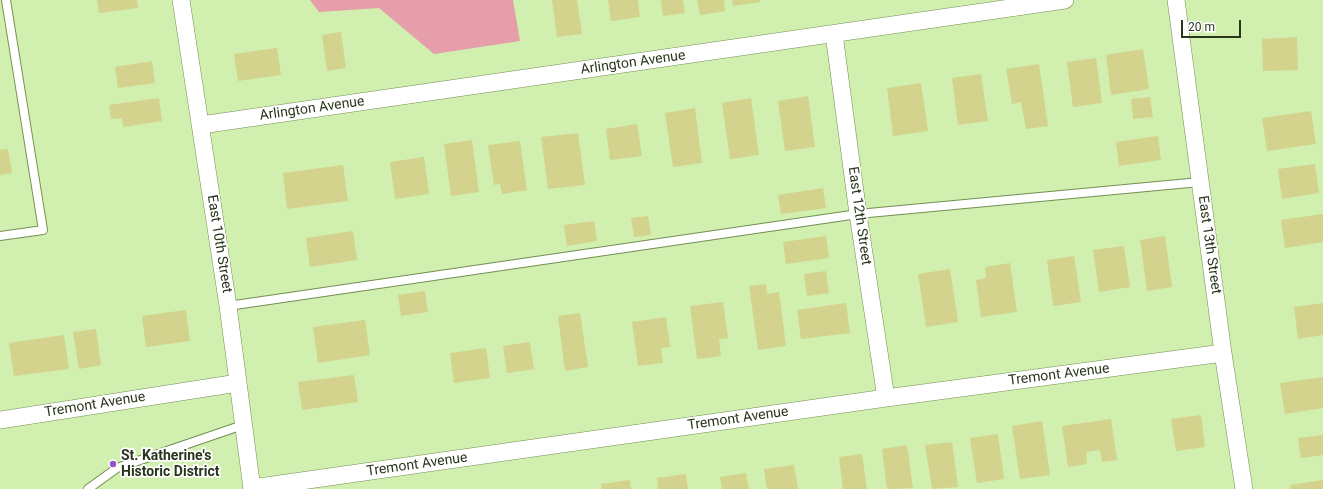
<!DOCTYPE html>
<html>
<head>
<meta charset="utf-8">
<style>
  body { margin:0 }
  #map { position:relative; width:1323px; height:489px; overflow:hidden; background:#d1efaf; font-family:Roboto,sans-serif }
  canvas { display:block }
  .scale { position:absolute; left:1181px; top:20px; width:60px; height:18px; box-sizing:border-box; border:2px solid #2a351c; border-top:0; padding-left:5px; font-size:12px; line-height:14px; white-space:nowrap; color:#2a351c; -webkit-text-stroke:3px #fff; paint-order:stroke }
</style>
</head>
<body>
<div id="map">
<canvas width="1323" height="489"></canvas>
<div class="scale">20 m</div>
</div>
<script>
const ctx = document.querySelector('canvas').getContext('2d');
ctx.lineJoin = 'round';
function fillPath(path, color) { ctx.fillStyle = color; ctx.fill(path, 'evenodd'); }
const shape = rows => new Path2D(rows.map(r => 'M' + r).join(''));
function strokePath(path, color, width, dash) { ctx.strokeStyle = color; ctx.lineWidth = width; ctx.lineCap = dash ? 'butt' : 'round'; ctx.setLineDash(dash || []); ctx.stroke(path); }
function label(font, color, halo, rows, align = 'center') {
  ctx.font = font + ' Roboto,sans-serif'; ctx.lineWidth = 3.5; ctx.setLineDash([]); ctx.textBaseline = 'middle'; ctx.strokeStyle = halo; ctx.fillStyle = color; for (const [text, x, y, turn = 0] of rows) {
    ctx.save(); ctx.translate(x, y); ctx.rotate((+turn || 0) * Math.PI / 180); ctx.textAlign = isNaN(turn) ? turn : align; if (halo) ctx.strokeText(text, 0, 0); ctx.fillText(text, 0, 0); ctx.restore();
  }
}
fillPath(shape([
  [310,0,513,0,520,41,434,54,379,8,319,12]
]), '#e69eaa');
fillPath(shape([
  [97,0,137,0,138,8,99,13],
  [552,0,577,0,582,34,557,37],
  [608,0,638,0,640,17,611,21],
  [661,0,683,0,685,13,663,16],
  [697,0,724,0,725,11,700,15],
  [732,0,760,0,760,2,733,6],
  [341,32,346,68,327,71,322,35],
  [1297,37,1298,70,1263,71,1262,39],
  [277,48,281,75,238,81,234,54],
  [1143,49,1149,89,1111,95,1106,55],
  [1096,58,1102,103,1073,107,1067,62],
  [152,61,155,83,118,88,115,67],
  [1039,64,1048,126,1026,129,1021,102,1012,104,1006,69],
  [981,74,988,121,958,125,952,78],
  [921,83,928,131,893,136,887,88],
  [808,96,815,147,785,151,778,101],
  [1150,97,1153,117,1133,119,1131,99],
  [159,98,162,121,123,127,122,118,111,119,109,105],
  [751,98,759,155,730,159,722,103],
  [695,108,702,163,673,167,665,113],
  [1311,111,1316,144,1267,151,1262,118],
  [637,124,642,156,610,160,606,129],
  [578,133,585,185,548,189,541,137],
  [1158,136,1161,160,1119,166,1116,142],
  [472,140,479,192,451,196,444,144],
  [520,141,527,190,502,194,500,184,494,185,488,145],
  [8,149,12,173,0,175,0,150],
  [424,157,429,194,395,199,390,162],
  [1315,164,1319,193,1282,199,1278,169],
  [343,165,348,201,287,209,283,173],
  [823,188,826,208,781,214,778,195],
  [1323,214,1323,242,1285,248,1281,220],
  [648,216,651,235,634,237,631,218],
  [594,221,597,241,567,246,564,225],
  [353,231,357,260,310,267,306,238],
  [826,236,829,258,786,264,783,242],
  [1165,236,1172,287,1147,291,1140,240],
  [1124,246,1130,287,1099,292,1093,250],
  [1074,256,1081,302,1053,306,1047,260],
  [1010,263,1017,312,981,317,976,280,986,278,985,267],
  [950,269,958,322,926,327,918,274],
  [826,271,829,293,807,296,804,274],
  [766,284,767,294,779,292,786,346,758,350,749,286],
  [425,291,428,312,401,316,398,295],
  [723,302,728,338,719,339,721,356,697,359,690,306],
  [846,303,850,333,801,339,797,310],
  [1323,303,1323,335,1298,339,1294,307],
  [186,310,190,341,146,347,142,316],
  [580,313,588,367,565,371,558,316],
  [666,317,670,347,661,348,663,363,638,366,632,322],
  [365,320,370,355,318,363,313,327],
  [96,329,101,365,79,369,73,332],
  [64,335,69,369,14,376,9,343],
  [530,342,534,369,507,373,503,346],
  [486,348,490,378,454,383,450,353],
  [354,375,358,402,302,410,298,382],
  [1323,377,1323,408,1285,414,1280,383],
  [1201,415,1205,447,1176,451,1171,419],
  [1111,419,1117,460,1102,462,1100,450,1086,452,1087,464,1068,467,1062,426],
  [1042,421,1050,475,1020,479,1012,426],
  [998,434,1004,479,977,483,970,438],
  [1323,435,1323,455,1301,458,1298,438],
  [952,442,958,487,932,489,925,445],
  [907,445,913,488,887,489,882,449],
  [862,454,867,489,843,489,839,457],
  [794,465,798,489,767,489,764,469],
  [746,473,749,489,722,489,720,477],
  [686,474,688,489,658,489,657,478],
  [630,480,631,489,602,489,601,484],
  [1323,480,1323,489,1291,489,1290,485]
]), '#d3d38d');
const service = shape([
  [0,236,43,230,6,0],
  [228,306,858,214,1200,182],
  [88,489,117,468,243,425]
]);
const minor = shape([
  [181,0,228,306,252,489],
  [1176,0,1223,353,1244,489],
  [834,34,858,214,886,398],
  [201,125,1065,0],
  [0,420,238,383],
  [252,488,886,398,1223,353]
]);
strokePath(service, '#748f53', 10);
strokePath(minor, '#748f53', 18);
strokePath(service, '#fff', 8);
strokePath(minor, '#fff', 17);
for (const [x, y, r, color] of [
  [113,464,4,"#9855ca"]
]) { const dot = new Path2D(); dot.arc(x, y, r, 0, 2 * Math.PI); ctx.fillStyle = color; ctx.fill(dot); strokePath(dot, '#fff', 1.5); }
label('14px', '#2a351c', '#fff', [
  ["Arlington Avenue",633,63,-8],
  ["Arlington Avenue",312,109,-8],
  ["East 12th Street",859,216,82],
  ["East 10th Street",219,244,81],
  ["East 13th Street",1209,245,82],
  ["Tremont Avenue",1059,375,-7],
  ["Tremont Avenue",95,405,-9],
  ["Tremont Avenue",738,419,-8],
  ["Tremont Avenue",417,465,-8]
]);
label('bold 14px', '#2a351c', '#fff', [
  ["St. Katherine's",121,456],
  ["Historic District",121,472]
], 'left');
</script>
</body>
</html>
